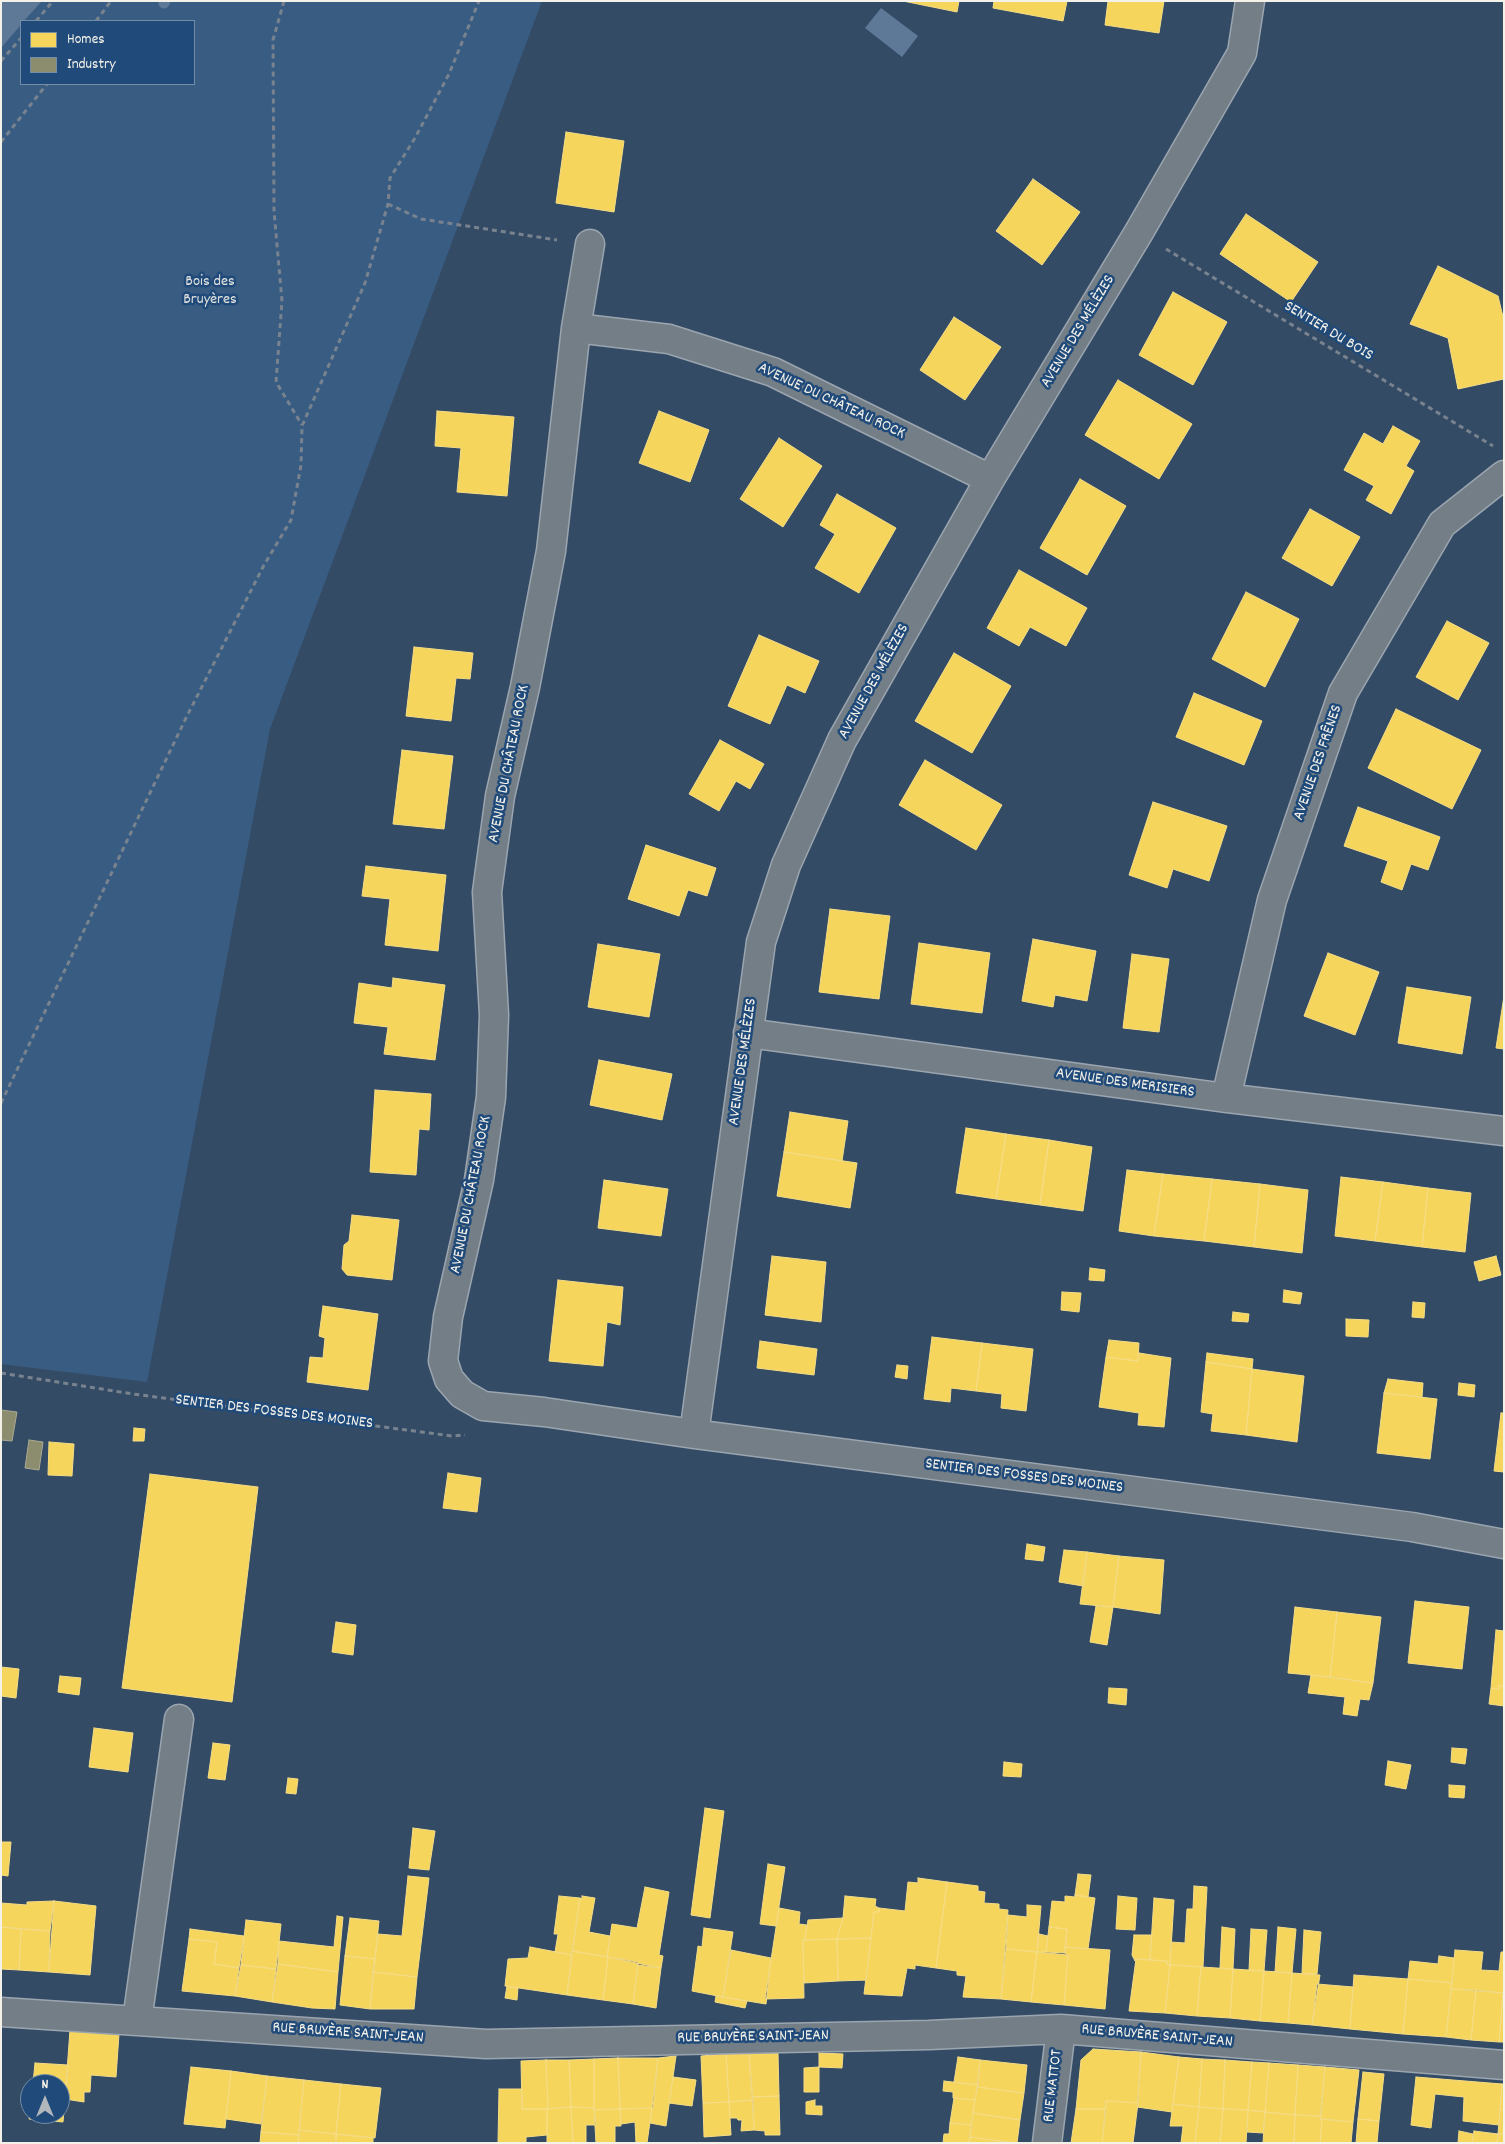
<!DOCTYPE html>
<html>
<head>
<meta charset="utf-8">
<style>
  body { margin:0 }
  #map { position:relative; width:1505px; height:2144px; overflow:hidden; background:#344b65; font-family:Dekko,sans-serif }
  canvas { display:block }
  .frame { position:absolute; inset:0; border:2px solid #f4f1e8; pointer-events:none }
  .legend { position:absolute; left:20px; top:20px; width:175px; height:65px; box-sizing:border-box; background:#1f4a7a; border:1px solid #748da6; margin:0; padding:6px 9px; list-style:none; font-size:15px; color:#f4f1e8 }
  .legend li { display:flex; align-items:center; gap:10px; height:25px }
  .legend b { width:25px; border:1px solid #748da6 }
  .north { position:absolute; left:20px; top:2074px; width:50px; height:50px; box-sizing:border-box; background:#1f4a7a; border:1px solid #748da6; border-radius:50%; rotate:0deg; font-size:14px; font-weight:700; line-height:20px; text-align:center; color:#f4f1e8 }
  .north::after { content:''; display:block; margin:auto; width:18px; height:22px; background:#b1b7ba; clip-path:polygon(50% 0,100% 100%,50% 72%,0 100%) }
</style>
</head>
<body>
<div id="map">
<canvas width="1505" height="2144"></canvas>
<div class="frame"></div>
<ul class="legend">
<li><b style="height:14px;background:#f6d55c"></b>Homes</li>
<li><b style="height:14px;background:#8c8c6e"></b>Industry</li>
</ul>
<div class="north">N</div>
</div>
<script>
const ctx = document.querySelector('canvas').getContext('2d');
ctx.lineJoin = 'round';
function fillPath(path, color) { ctx.fillStyle = color; ctx.fill(path, 'evenodd'); }
const shape = rows => new Path2D(rows.map(r => 'M' + r).join(''));
function strokePath(path, color, width, dash) { ctx.strokeStyle = color; ctx.lineWidth = width; ctx.lineCap = dash ? 'butt' : 'round'; ctx.setLineDash(dash || []); ctx.stroke(path); }
function label(font, color, halo, rows, align = 'center') {
  ctx.font = font + ' Dekko,sans-serif'; ctx.lineWidth = 5; ctx.setLineDash([]); ctx.textBaseline = 'middle'; ctx.strokeStyle = halo; ctx.fillStyle = color; for (const [text, x, y, turn = 0] of rows) {
    ctx.save(); ctx.translate(x, y); ctx.rotate((+turn || 0) * Math.PI / 180); ctx.textAlign = isNaN(turn) ? turn : align; if (halo) ctx.strokeText(text, 0, 0); ctx.fillText(text, 0, 0); ctx.restore();
  }
}
fillPath(shape([
  [42,1,542,1,270,729,147,1382,1,1364,1,48,21,25,21,84,194,84,194,21,24,21]
]), '#395c83');
fillPath(shape([
  [1,1,42,1,24,21,21,21,21,25,1,48],
  [881,8,918,36,902,57,865,28]
]), '#5e7998');
const homes = shape([
  [903,1,959,1,957,12,903,1],
  [994,1,1067,1,1063,21,993,8,994,1],
  [1108,1,1164,1,1159,33,1105,25,1108,1],
  [566,132,624,141,614,212,556,203,566,132],
  [1033,179,1080,212,1042,265,996,231,1033,179],
  [1246,214,1318,262,1291,302,1220,254,1246,214],
  [1438,266,1498,296,1504,321,1504,379,1458,389,1448,338,1410,324,1438,266],
  [1173,292,1227,322,1193,385,1139,355,1173,292],
  [954,317,1001,347,965,400,920,370,954,317],
  [1118,380,1192,424,1159,479,1085,435,1118,380],
  [437,411,514,417,507,496,457,492,461,448,435,446,437,411],
  [659,411,709,430,690,482,639,463,659,411],
  [1393,426,1420,441,1406,466,1414,471,1391,514,1366,500,1374,486,1344,470,1364,433,1383,444,1393,426],
  [779,438,822,466,783,527,740,499,779,438],
  [1080,479,1126,506,1087,575,1040,548,1080,479],
  [837,494,896,528,859,593,815,568,835,534,820,525,837,494],
  [1310,509,1360,537,1332,586,1282,558,1310,509],
  [1019,570,1087,608,1066,646,1030,627,1019,646,987,628,1019,570],
  [1246,592,1299,619,1265,687,1212,659,1246,592],
  [1447,621,1489,643,1458,700,1416,677,1447,621],
  [759,635,819,661,805,693,787,685,770,724,728,706,759,635],
  [414,647,473,653,470,679,456,678,451,721,406,716,414,647],
  [954,653,1011,686,972,753,915,721,954,653],
  [1194,693,1262,721,1244,765,1176,737,1194,693],
  [1396,709,1481,750,1452,809,1368,768,1396,709],
  [720,740,764,764,750,789,736,781,719,811,689,794,720,740],
  [402,750,453,756,444,829,393,824,402,750],
  [925,760,1002,805,976,850,899,805,925,760],
  [1153,802,1227,826,1209,881,1173,869,1167,888,1129,875,1153,802],
  [1358,807,1440,837,1428,870,1411,864,1402,890,1381,882,1388,861,1344,846,1358,807],
  [646,845,716,868,707,896,688,890,679,916,628,899,646,845],
  [366,866,446,875,438,951,385,945,390,899,362,896,366,866],
  [830,909,890,916,879,999,819,992,830,909],
  [1033,939,1096,951,1087,1001,1055,995,1053,1007,1022,1001,1033,939],
  [919,943,990,953,982,1013,911,1004,919,943],
  [598,944,660,954,649,1017,588,1007,598,944],
  [1328,953,1379,972,1355,1035,1304,1016,1328,953],
  [1132,954,1169,959,1159,1032,1123,1028,1132,954],
  [393,978,445,985,435,1060,384,1054,388,1027,354,1023,359,983,392,988,393,978],
  [1407,987,1471,997,1462,1054,1398,1043,1407,987],
  [1504,996,1504,1049,1496,1048,1504,996],
  [599,1060,672,1074,662,1120,590,1105,599,1060],
  [375,1090,431,1094,429,1130,419,1129,416,1175,370,1172,375,1090],
  [790,1112,848,1121,842,1161,784,1152,790,1112],
  [966,1128,1006,1134,996,1199,956,1193,966,1128],
  [1006,1134,1049,1140,1040,1205,996,1199,1006,1134],
  [1049,1140,1092,1147,1083,1211,1040,1205,1049,1140],
  [784,1152,857,1163,850,1208,777,1196,784,1152],
  [1127,1170,1163,1174,1154,1236,1119,1231,1127,1170],
  [1163,1174,1212,1179,1204,1241,1154,1236,1163,1174],
  [1341,1177,1383,1182,1375,1241,1335,1236,1341,1177],
  [1212,1179,1260,1184,1254,1247,1204,1241,1212,1179],
  [604,1180,668,1189,661,1236,598,1228,604,1180],
  [1383,1182,1428,1188,1422,1247,1375,1241,1383,1182],
  [1260,1184,1308,1190,1302,1253,1254,1247,1260,1184],
  [1428,1188,1471,1193,1465,1252,1422,1247,1428,1188],
  [352,1215,399,1220,392,1280,347,1275,342,1269,344,1245,349,1241,352,1215],
  [772,1256,826,1262,821,1322,765,1315,772,1256],
  [1496,1256,1501,1275,1479,1281,1474,1262,1496,1256],
  [1090,1268,1105,1270,1104,1281,1089,1280,1090,1268],
  [558,1280,623,1287,620,1325,607,1322,603,1366,549,1361,558,1280],
  [1284,1290,1302,1293,1300,1304,1283,1302,1284,1290],
  [1062,1292,1081,1293,1079,1312,1061,1310,1062,1292],
  [1413,1302,1425,1303,1424,1318,1412,1317,1413,1302],
  [323,1306,378,1314,368,1390,307,1382,310,1357,323,1358,325,1338,319,1336,323,1306],
  [1233,1312,1249,1314,1248,1322,1232,1321,1233,1312],
  [1346,1319,1369,1320,1368,1337,1346,1336,1346,1319],
  [932,1337,982,1343,976,1391,951,1388,950,1402,924,1399,932,1337],
  [1109,1340,1139,1343,1138,1361,1106,1357,1109,1340],
  [760,1341,817,1349,814,1375,757,1368,760,1341],
  [982,1343,1033,1349,1026,1411,1001,1408,1002,1394,976,1391,982,1343],
  [1139,1353,1171,1358,1164,1427,1138,1425,1139,1413,1099,1407,1106,1357,1138,1361,1139,1353],
  [1207,1353,1253,1359,1252,1369,1206,1362,1207,1353],
  [1206,1362,1252,1369,1246,1435,1211,1431,1213,1414,1201,1412,1206,1362],
  [897,1365,908,1366,907,1379,895,1377,897,1365],
  [1252,1369,1304,1376,1297,1442,1246,1435,1252,1369],
  [1388,1379,1423,1383,1422,1397,1384,1393,1388,1379],
  [1459,1383,1475,1385,1474,1397,1458,1395,1459,1383],
  [1384,1393,1437,1399,1430,1459,1377,1453,1384,1393],
  [1501,1413,1504,1413,1504,1472,1494,1471,1501,1413],
  [134,1428,145,1429,144,1441,133,1441,134,1428],
  [49,1442,74,1444,72,1476,48,1475,49,1442],
  [448,1473,481,1478,477,1512,443,1508,448,1473],
  [150,1474,258,1487,232,1702,122,1688,150,1474],
  [1027,1544,1045,1547,1043,1561,1025,1559,1027,1544],
  [1064,1550,1087,1552,1083,1586,1059,1582,1064,1550],
  [1087,1552,1119,1556,1113,1607,1080,1604,1087,1552],
  [1119,1556,1164,1560,1160,1614,1113,1607,1119,1556],
  [1415,1601,1469,1607,1462,1669,1408,1663,1415,1601],
  [1096,1606,1113,1607,1107,1645,1090,1642,1096,1606],
  [1295,1607,1337,1612,1330,1677,1288,1673,1295,1607],
  [1337,1612,1381,1617,1373,1683,1330,1677,1337,1612],
  [336,1622,356,1625,353,1655,332,1652,336,1622],
  [1496,1630,1504,1631,1504,1686,1499,1686,1499,1689,1491,1688,1496,1630],
  [1,1667,19,1669,16,1698,1,1696,1,1667],
  [1311,1675,1373,1683,1369,1700,1360,1699,1357,1716,1343,1714,1345,1697,1308,1693,1311,1675],
  [60,1676,81,1678,79,1695,58,1692,60,1676],
  [1499,1686,1504,1686,1504,1706,1489,1704,1491,1688,1499,1689,1499,1686],
  [1109,1688,1127,1689,1126,1705,1108,1703,1109,1688],
  [94,1728,133,1733,128,1772,89,1767,94,1728],
  [213,1743,230,1745,225,1780,208,1778,213,1743],
  [1452,1748,1467,1749,1465,1764,1451,1762,1452,1748],
  [1388,1761,1411,1765,1406,1789,1385,1785,1388,1761],
  [1004,1762,1022,1764,1021,1777,1003,1776,1004,1762],
  [288,1778,298,1779,296,1794,286,1793,288,1778],
  [1449,1785,1465,1786,1464,1798,1449,1797,1449,1785],
  [705,1808,724,1811,710,1918,691,1915,705,1808],
  [413,1828,435,1831,429,1870,409,1868,413,1828],
  [1,1842,11,1842,8,1876,1,1875,1,1842],
  [768,1864,785,1867,776,1926,760,1924,768,1864],
  [1078,1874,1091,1875,1088,1897,1075,1895,1078,1874],
  [408,1876,429,1878,417,1977,373,1972,378,1934,402,1936,408,1876],
  [918,1878,947,1882,936,1968,915,1965,915,1969,907,1968,902,1996,864,1994,874,1912,879,1912,879,1908,905,1911,908,1882,918,1883,918,1878],
  [947,1882,978,1886,978,1891,985,1892,984,1903,999,1904,999,1909,1008,1910,1001,1999,963,1997,966,1976,957,1975,957,1971,936,1968,947,1882],
  [1194,1886,1207,1887,1203,1967,1170,1965,1171,1942,1185,1943,1187,1909,1193,1909,1194,1886],
  [645,1887,669,1892,659,1955,663,1956,661,1968,607,1957,612,1924,637,1928,645,1887],
  [1075,1895,1095,1898,1088,1949,1065,1947,1067,1929,1049,1927,1052,1901,1065,1902,1065,1896,1075,1897,1075,1895],
  [559,1896,580,1898,572,1955,555,1952,558,1934,554,1934,559,1896],
  [582,1896,595,1898,589,1932,610,1936,607,1957,572,1951,580,1898,582,1899,582,1896],
  [845,1896,876,1899,875,1906,879,1908,879,1912,874,1912,871,1938,837,1939,843,1918,845,1896],
  [1118,1896,1137,1898,1135,1930,1116,1929,1118,1896],
  [1154,1898,1174,1900,1170,1965,1167,1964,1167,1961,1150,1960,1154,1898],
  [54,1901,96,1906,90,1975,49,1972,54,1901],
  [54,1901,50,1931,1,1927,1,1903,27,1905,27,1902,54,1901],
  [1027,1905,1041,1906,1037,1952,1006,1949,1008,1915,1027,1917,1027,1905],
  [779,1908,800,1912,799,1924,807,1925,805,1940,803,1940,804,1998,765,1999,779,1908],
  [337,1916,343,1917,338,1972,278,1964,279,1941,334,1947,337,1916],
  [350,1918,379,1921,375,1959,345,1956,350,1918],
  [843,1918,837,1939,805,1940,808,1920,843,1918],
  [246,1920,281,1924,276,1969,241,1965,246,1920],
  [1,1927,21,1929,19,1970,1,1969,1,1927],
  [1049,1927,1067,1929,1065,1953,1046,1952,1049,1927],
  [1222,1927,1235,1929,1233,1969,1220,1968,1222,1927],
  [1278,1927,1296,1929,1292,1973,1275,1972,1278,1927],
  [704,1928,733,1932,723,1997,692,1991,698,1946,702,1947,704,1928],
  [21,1929,50,1931,49,1972,19,1970,21,1929],
  [190,1929,244,1936,239,1968,214,1964,217,1942,189,1939,190,1929],
  [1251,1929,1267,1930,1264,1971,1249,1970,1251,1929],
  [1304,1930,1321,1932,1317,1974,1302,1974,1304,1930],
  [1039,1934,1048,1936,1046,1952,1037,1952,1039,1934],
  [1134,1935,1152,1935,1150,1960,1136,1959,1135,1961,1132,1955,1134,1935],
  [871,1938,866,1980,838,1981,837,1939,871,1938],
  [189,1939,217,1942,214,1964,239,1968,235,1996,182,1991,189,1939],
  [837,1939,838,1981,804,1983,803,1940,837,1939],
  [530,1947,572,1955,567,1995,505,1986,508,1959,528,1958,530,1947],
  [1065,1947,1110,1950,1105,2009,1064,2005,1068,1955,1065,1953,1065,1947],
  [1006,1949,1037,1952,1031,2002,1001,1999,1006,1949],
  [731,1950,771,1958,766,2004,723,1997,731,1950],
  [1455,1950,1483,1952,1481,1970,1499,1971,1501,1952,1504,1952,1504,1993,1451,1989,1455,1950],
  [572,1951,608,1957,603,2000,567,1995,572,1951],
  [1037,1952,1068,1955,1064,2005,1031,2002,1037,1952],
  [345,1956,375,1959,370,2009,340,2005,345,1956],
  [1439,1956,1454,1958,1452,1983,1408,1979,1410,1961,1438,1964,1439,1956],
  [608,1957,638,1962,633,2004,603,2000,608,1957],
  [1136,1959,1167,1961,1167,1964,1170,1965,1165,2013,1129,2011,1136,1959],
  [278,1964,338,1972,335,2009,312,2008,272,2002,278,1964],
  [241,1965,276,1969,272,2002,235,1996,241,1965],
  [638,1965,661,1968,656,2008,633,2004,638,1965],
  [1170,1965,1201,1967,1197,2016,1165,2013,1170,1965],
  [1201,1967,1233,1969,1230,2018,1197,2016,1201,1967],
  [1233,1969,1264,1971,1260,2021,1230,2018,1233,1969],
  [1264,1971,1292,1973,1288,2023,1260,2021,1264,1971],
  [373,1972,417,1977,414,2009,370,2009,373,1972],
  [1292,1973,1320,1975,1312,2025,1288,2023,1292,1973],
  [1354,1975,1408,1979,1403,2034,1350,2029,1354,1975],
  [1408,1979,1452,1983,1446,2037,1403,2034,1408,1979],
  [1317,1984,1353,1987,1350,2029,1312,2025,1317,1984],
  [507,1986,518,1988,517,2000,505,1998,507,1986],
  [1451,1989,1476,1990,1471,2040,1446,2037,1451,1989],
  [1476,1990,1503,1993,1499,2042,1471,2040,1476,1990],
  [1503,1993,1504,1993,1504,2042,1499,2042,1503,1993],
  [716,1996,747,2001,745,2008,715,2002,716,1996],
  [70,2030,119,2034,116,2077,91,2075,90,2092,84,2092,84,2102,65,2099,70,2030],
  [1093,2049,1141,2052,1138,2103,1106,2101,1106,2109,1076,2109,1081,2060,1093,2049],
  [1141,2052,1179,2057,1172,2112,1137,2107,1141,2052],
  [749,2053,753,2100,729,2102,726,2054,749,2053],
  [749,2053,778,2053,779,2096,752,2097,749,2053],
  [819,2053,843,2054,842,2068,819,2067,819,2053],
  [726,2054,729,2102,703,2103,701,2056,726,2054],
  [676,2056,666,2126,650,2123,658,2058,676,2056],
  [958,2057,980,2060,978,2085,954,2082,958,2057],
  [1179,2057,1202,2059,1199,2107,1173,2104,1179,2057],
  [618,2058,658,2058,653,2108,620,2109,618,2058],
  [618,2058,620,2109,594,2110,594,2059,618,2058],
  [594,2059,594,2108,571,2107,569,2060,594,2059],
  [1202,2059,1225,2060,1223,2109,1199,2107,1202,2059],
  [546,2060,569,2060,571,2107,548,2109,546,2060],
  [546,2060,548,2109,522,2109,521,2061,546,2060],
  [980,2060,1027,2065,1024,2093,977,2087,980,2060],
  [1225,2060,1252,2062,1248,2110,1223,2109,1225,2060],
  [1252,2062,1269,2063,1265,2112,1248,2110,1252,2062],
  [35,2063,68,2065,63,2122,29,2119,30,2114,60,2114,60,2084,33,2084,35,2063],
  [1269,2063,1298,2065,1295,2115,1265,2112,1269,2063],
  [1298,2065,1325,2067,1321,2116,1295,2115,1298,2065],
  [191,2067,231,2071,225,2128,184,2124,191,2067],
  [819,2067,819,2092,804,2092,804,2068,819,2067],
  [1325,2067,1359,2070,1353,2122,1320,2119,1325,2067],
  [231,2071,267,2076,261,2124,226,2119,231,2071],
  [1363,2072,1384,2074,1379,2121,1358,2119,1363,2072],
  [267,2076,304,2080,299,2135,261,2132,267,2076],
  [673,2077,696,2080,692,2106,669,2103,673,2077],
  [1416,2077,1502,2084,1499,2125,1463,2121,1464,2097,1435,2094,1431,2128,1411,2125,1416,2077],
  [304,2080,341,2084,336,2134,299,2130,304,2080],
  [944,2081,978,2085,975,2100,953,2098,953,2092,943,2091,944,2081],
  [341,2084,381,2088,375,2138,336,2134,341,2084],
  [1502,2084,1504,2084,1504,2110,1500,2109,1502,2084],
  [977,2087,1024,2093,1020,2120,973,2113,977,2087],
  [499,2089,522,2089,522,2109,547,2109,547,2135,526,2137,526,2143,498,2143,499,2089],
  [779,2096,780,2135,765,2135,765,2131,754,2130,752,2097,779,2096],
  [954,2098,975,2100,971,2125,950,2123,954,2098],
  [753,2100,754,2130,741,2131,742,2120,738,2120,737,2118,730,2118,729,2102,753,2100],
  [815,2100,815,2106,822,2106,822,2115,806,2114,806,2102,815,2100],
  [1106,2101,1138,2103,1133,2143,1102,2143,1106,2101],
  [729,2102,731,2135,704,2137,703,2103,729,2102],
  [1173,2104,1199,2107,1195,2143,1181,2143,1183,2126,1170,2126,1173,2104],
  [571,2107,573,2143,547,2143,547,2109,571,2107],
  [571,2107,594,2108,596,2125,586,2125,586,2143,573,2143,571,2107],
  [1199,2107,1223,2109,1220,2143,1195,2143,1199,2107],
  [652,2108,647,2143,636,2143,635,2122,621,2124,620,2109,652,2108],
  [620,2109,621,2126,615,2126,615,2143,596,2143,594,2110,620,2109],
  [1076,2109,1106,2109,1102,2143,1071,2143,1076,2109],
  [1223,2109,1248,2110,1246,2143,1220,2143,1223,2109],
  [1500,2109,1504,2110,1504,2134,1498,2134,1500,2109],
  [1248,2110,1265,2112,1263,2133,1247,2132,1248,2110],
  [1265,2112,1295,2115,1294,2143,1263,2143,1265,2112],
  [973,2113,1020,2120,1017,2143,970,2137,973,2113],
  [1295,2115,1321,2116,1320,2119,1322,2119,1320,2143,1294,2143,1295,2115],
  [1322,2119,1353,2122,1351,2143,1320,2143,1322,2119],
  [1358,2119,1379,2121,1377,2143,1356,2143,1358,2119],
  [950,2123,971,2125,969,2143,943,2143,944,2134,949,2134,950,2123],
  [299,2130,336,2134,336,2143,298,2143,299,2130],
  [1459,2131,1473,2134,1472,2143,1458,2143,1459,2131],
  [1474,2131,1498,2134,1497,2143,1472,2143,1474,2131],
  [261,2132,299,2135,298,2143,260,2143,261,2132],
  [336,2134,373,2138,373,2143,336,2143,336,2134],
  [1498,2134,1504,2134,1504,2143,1497,2143,1498,2134],
  [970,2137,1014,2143,969,2143,970,2137]
]);
fillPath(homes, '#f6d55c');
strokePath(homes, '#f5dd86', 1);
const industry = shape([
  [1,1410,17,1412,12,1441,1,1440,1,1410],
  [29,1440,43,1442,39,1470,25,1468,29,1440]
]);
fillPath(industry, '#8c8c6e');
strokePath(industry, '#abaa93', 1);
strokePath(shape([
  [164,3,165,1]
]), '#5e7998', 11);
const minor = shape([
  [590,244,576,328,551,551,525,687,500,796,487,892,494,1015,491,1097,479,1180,448,1317,443,1361,449,1379,462,1394,483,1406,544,1412,694,1434,1412,1527,1504,1544],
  [576,328,669,339,773,372,990,479],
  [748,1033,1226,1098,1504,1131],
  [1226,1098,1272,900,1343,693,1442,524,1504,475],
  [694,1434,761,942,786,865,842,740,990,479,1139,232,1242,53,1250,1],
  [1,2012,486,2044,929,2035,1061,2029,1504,2065],
  [137,2021,179,1719],
  [1047,2143,1061,2029]
]);
strokePath(minor, '#9ba5af', 31);
strokePath(shape([
  [284,1,273,40,274,211,282,301,276,382,302,425],
  [36,21,53,1],
  [96,21,111,1],
  [1,61,21,38],
  [1,142,47,84],
  [388,204,421,219,557,240],
  [1166,249,1493,446],
  [1,1103,186,718,264,565,291,520,301,465,302,426,365,283,388,204,390,178,415,138,449,74,479,1],
  [1,1373,133,1394,452,1436,465,1435]
]), '#78838f', 3, [5, 4]);
strokePath(minor, '#737e87', 28);
label('16px', '#e1e2de', '#1f4a7a', [
  ["Bois des",210,283],
  ["Bruyères",210,301]
]);
label('16px', '#f4f1e8', '#1f4a7a', [
  ["AVENUE DES MÉLÈZES",1079,332,-59],
  ["SENTIER DU BOIS",1328,332,31],
  ["AVENUE DU CHÂTEAU ROCK",831,402,25],
  ["AVENUE DES MÉLÈZES",875,682,-61],
  ["AVENUE DES FRÊNES",1319,763,-71],
  ["AVENUE DU CHÂTEAU ROCK",510,764,-79],
  ["AVENUE DES MÉLÈZES",744,1062,-82],
  ["AVENUE DES MERISIERS",1125,1084,8],
  ["AVENUE DU CHÂTEAU ROCK",472,1195,-79],
  ["SENTIER DES FOSSES DES MOINES",274,1413,7],
  ["SENTIER DES FOSSES DES MOINES",1024,1477,7],
  ["RUE BRUYÈRE SAINT-JEAN",348,2034,4],
  ["RUE BRUYÈRE SAINT-JEAN",1157,2037,5],
  ["RUE BRUYÈRE SAINT-JEAN",753,2038,-1],
  ["RUE MATTOT",1054,2086,-83]
]);
</script>
</body>
</html>
